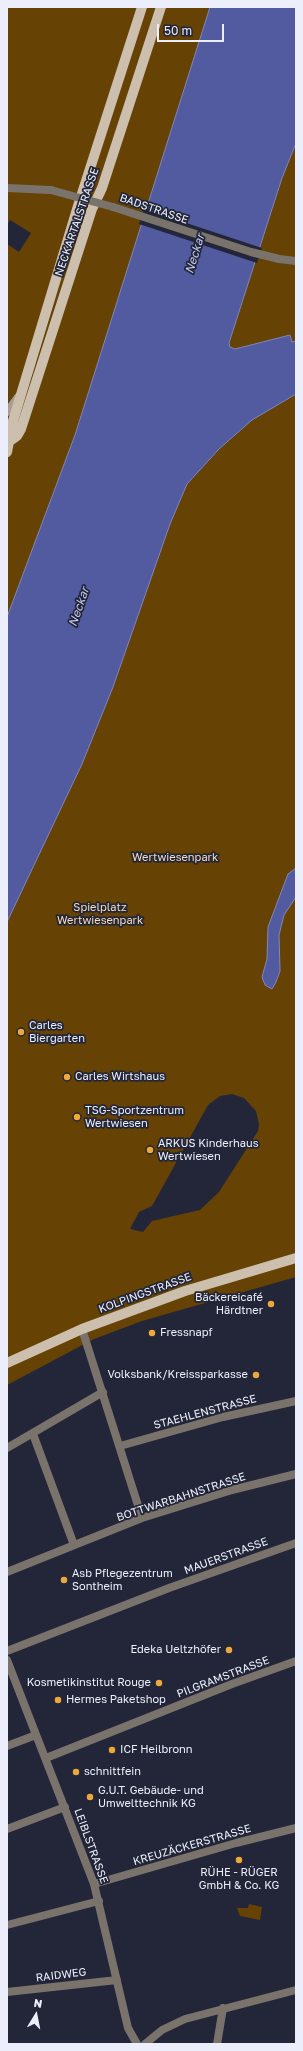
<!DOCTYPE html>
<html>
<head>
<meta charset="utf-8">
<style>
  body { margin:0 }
  #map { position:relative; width:303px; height:2051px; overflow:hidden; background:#232638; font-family:"Golos Text",sans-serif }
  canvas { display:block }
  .frame { position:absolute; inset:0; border:8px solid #eceffb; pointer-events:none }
  .north { position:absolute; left:16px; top:1995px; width:40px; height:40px; -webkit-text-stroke:3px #232638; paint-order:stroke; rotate:10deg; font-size:11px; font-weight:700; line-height:16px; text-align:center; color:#eceffb }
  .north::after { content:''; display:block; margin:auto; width:14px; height:18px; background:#eceffb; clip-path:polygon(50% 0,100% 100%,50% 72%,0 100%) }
  .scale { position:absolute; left:157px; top:24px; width:67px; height:18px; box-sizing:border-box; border:2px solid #eceffb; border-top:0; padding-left:5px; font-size:12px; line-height:14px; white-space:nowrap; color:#eceffb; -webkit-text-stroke:3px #232638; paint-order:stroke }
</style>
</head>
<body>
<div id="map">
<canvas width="303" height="2051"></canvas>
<div class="frame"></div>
<div class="north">N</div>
<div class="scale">50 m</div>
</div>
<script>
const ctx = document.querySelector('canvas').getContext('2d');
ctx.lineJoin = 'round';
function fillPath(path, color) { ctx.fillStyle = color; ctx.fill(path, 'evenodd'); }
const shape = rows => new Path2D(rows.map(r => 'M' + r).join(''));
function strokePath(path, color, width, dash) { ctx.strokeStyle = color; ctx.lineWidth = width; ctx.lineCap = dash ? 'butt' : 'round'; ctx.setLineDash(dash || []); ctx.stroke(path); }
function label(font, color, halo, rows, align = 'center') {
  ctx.font = font + ' "Golos Text",sans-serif'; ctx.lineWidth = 3.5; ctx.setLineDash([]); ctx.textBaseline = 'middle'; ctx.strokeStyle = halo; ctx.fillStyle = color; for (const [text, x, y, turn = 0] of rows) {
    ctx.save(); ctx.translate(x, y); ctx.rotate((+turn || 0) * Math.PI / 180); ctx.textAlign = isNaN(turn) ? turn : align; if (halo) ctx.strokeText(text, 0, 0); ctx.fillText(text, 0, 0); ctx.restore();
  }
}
fillPath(shape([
  [7,7,210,7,75,435,7,617,7,244,19,252,31,233,10,220,7,225],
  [296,143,296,341,292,342,290,335,235,349,230,347,229,343,282,178],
  [296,394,296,1277,142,1321,94,1339,7,1385,7,922,82,764,113,687,170,524,187,484,219,449,252,420],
  [232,1094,244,1098,256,1111,259,1124,258,1131,219,1192,200,1210,152,1221,143,1232,130,1229,139,1212,152,1206,208,1105,220,1096],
  [249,1904,262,1907,260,1920,240,1916,237,1908,248,1908]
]), '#664304');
const water = shape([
  [210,7,296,7,296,143,282,178,229,343,230,347,235,349,290,335,292,342,296,341,296,394,252,420,219,449,187,484,170,524,113,687,82,764,7,922,7,617,75,435,210,7],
  [296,868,296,897,284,915,279,935,280,971,276,982,272,989,265,985,262,977,267,959,268,927,288,874,296,868]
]);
fillPath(water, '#525ba0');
strokePath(water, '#8087bb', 1);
fillPath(shape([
  [144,209,262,248,257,263,139,224]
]), '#232638');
strokePath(shape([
  [7,188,51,190],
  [113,207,251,252,279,259,296,261],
  [82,1329,142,1518],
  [33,1434,74,1545],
  [120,1446,223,1417,296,1401],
  [7,1448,103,1392],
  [7,1572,142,1518,232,1490,296,1474],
  [7,1651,169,1588,296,1543],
  [7,1660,94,1884,128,2028,137,2044],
  [7,1746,36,1735],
  [46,1758,232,1684,296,1661],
  [7,1829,65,1807],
  [94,1884,236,1843,296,1828],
  [7,1925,99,1901],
  [7,1992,117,1980],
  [145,2044,162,2030,185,2019,296,1990],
  [217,2044,223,2008]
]), '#79736b', 8);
strokePath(shape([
  [7,412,18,397]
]), '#a89e91', 8);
strokePath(shape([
  [10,441,17,436,21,429,92,209,102,188,161,7],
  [7,452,13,421,78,206,142,7],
  [7,1363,82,1329,185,1291,296,1258]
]), '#ccbfae', 10);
strokePath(shape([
  [51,190,113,207]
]), '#79736b', 8);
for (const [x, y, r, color] of [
  [21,1032,4,"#eda83c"],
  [67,1077,4,"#eda83c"],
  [77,1117,4,"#eda83c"],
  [150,1150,4,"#eda83c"],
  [271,1304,4,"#eda83c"],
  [152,1333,4,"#eda83c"],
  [256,1375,4,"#eda83c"],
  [64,1580,4,"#eda83c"],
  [229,1650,4,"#eda83c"],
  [159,1683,4,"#eda83c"],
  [58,1700,4,"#eda83c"],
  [112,1750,4,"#eda83c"],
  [76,1772,4,"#eda83c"],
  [90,1797,4,"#eda83c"],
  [239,1860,4,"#eda83c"]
]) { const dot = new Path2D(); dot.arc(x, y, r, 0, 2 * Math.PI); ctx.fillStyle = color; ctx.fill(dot); strokePath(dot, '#232638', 1.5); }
label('11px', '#eceffb', '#232638', [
  ["BADSTRASSE",154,209,19],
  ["NECKARTALSTRASSE",77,222,-71],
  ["KOLPINGSTRASSE",145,1293,-20],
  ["STAEHLENSTRASSE",205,1412,-15],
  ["BOTTWARBAHNSTRASSE",181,1497,-18],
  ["MAUERSTRASSE",226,1556,-20],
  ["PILGRAMSTRASSE",223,1677,-21],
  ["KREUZÄCKERSTRASSE",192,1845,-16],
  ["LEIBLSTRASSE",91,1846,70],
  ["RAIDWEG",61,1975,-7]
]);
label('11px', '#f7dcb8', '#232638', [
  ["Wertwiesenpark",175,858],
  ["Spielplatz",100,908],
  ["Wertwiesenpark",100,921]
]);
label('11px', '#eceffb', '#232638', [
  ["Carles",29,1026],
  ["Biergarten",29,1039],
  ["Carles Wirtshaus",75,1077],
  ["TSG-Sportzentrum",85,1111],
  ["Wertwiesen",85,1124],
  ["ARKUS Kinderhaus",158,1144],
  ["Wertwiesen",158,1157],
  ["Bäckereicafé",263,1298,"right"],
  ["Härdtner",263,1311,"right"],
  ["Fressnapf",160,1333],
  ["Volksbank/Kreissparkasse",248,1375,"right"],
  ["Asb Pflegezentrum",72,1574],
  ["Sontheim",72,1587],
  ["Edeka Ueltzhöfer",221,1650,"right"],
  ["Kosmetikinstitut Rouge",151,1683,"right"],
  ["Hermes Paketshop",66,1700],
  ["ICF Heilbronn",120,1750],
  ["schnittfein",84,1772],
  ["G.U.T. Gebäude- und",98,1791],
  ["Umwelttechnik KG",98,1804],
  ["RÜHE - RÜGER",239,1873,"center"],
  ["GmbH & Co. KG",239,1886,"center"]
], 'left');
label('italic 12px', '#bfc7ee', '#232638', [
  ["Neckar",195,254,-73],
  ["Neckar",79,607,-71]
]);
</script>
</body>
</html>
